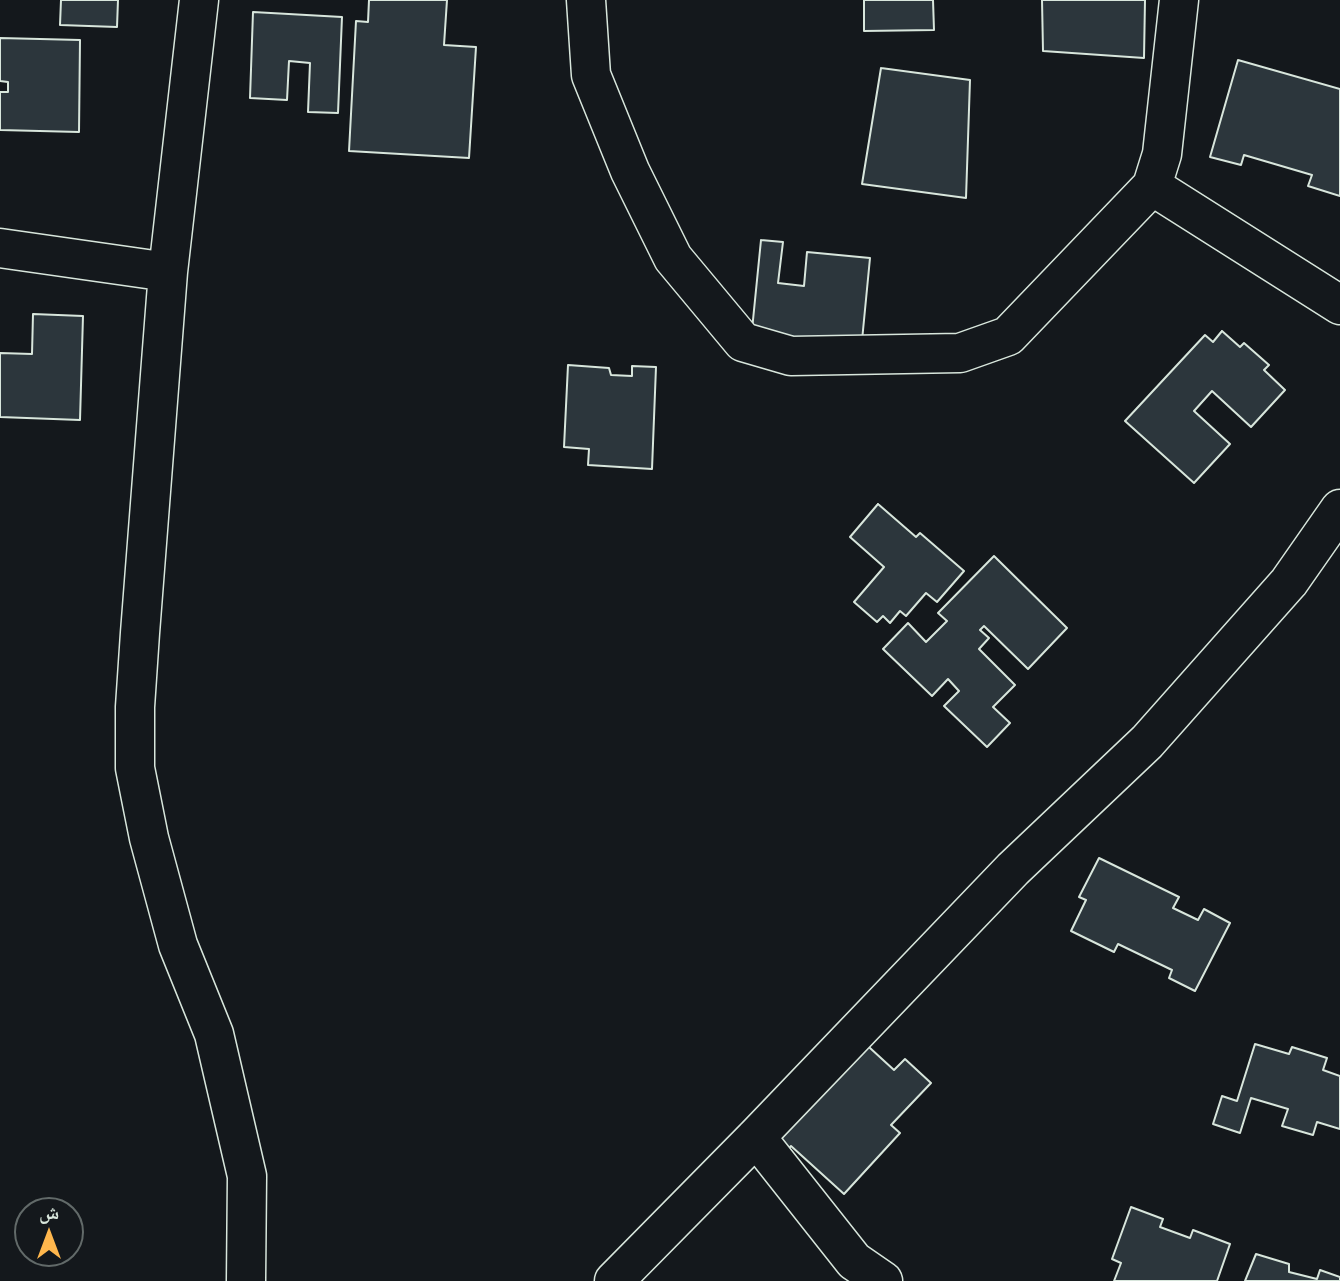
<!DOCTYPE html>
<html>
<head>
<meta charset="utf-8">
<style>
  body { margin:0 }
  #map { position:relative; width:1340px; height:1281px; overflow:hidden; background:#14181c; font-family:"Zilla Slab","Noto Naskh Arabic",serif }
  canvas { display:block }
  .north { position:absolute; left:14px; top:1197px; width:70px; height:70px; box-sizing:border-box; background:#14181c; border:2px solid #626a69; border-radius:50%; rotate:0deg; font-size:19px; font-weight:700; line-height:28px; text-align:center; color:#d8e6dc }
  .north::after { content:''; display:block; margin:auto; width:24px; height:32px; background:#ffb74d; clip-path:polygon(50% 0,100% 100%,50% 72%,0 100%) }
</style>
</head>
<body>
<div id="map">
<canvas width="1340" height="1281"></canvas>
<div class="north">ش</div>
</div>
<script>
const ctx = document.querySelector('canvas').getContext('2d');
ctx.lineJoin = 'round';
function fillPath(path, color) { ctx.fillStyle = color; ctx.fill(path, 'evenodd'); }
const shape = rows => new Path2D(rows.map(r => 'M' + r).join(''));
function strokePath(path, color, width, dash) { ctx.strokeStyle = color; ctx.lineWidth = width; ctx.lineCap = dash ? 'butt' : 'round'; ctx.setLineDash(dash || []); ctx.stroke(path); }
const building = shape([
  [61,0,118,0,117,27,60,25,61,0],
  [369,0,447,0,444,45,476,47,469,158,349,151,356,21,368,22,369,0],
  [864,0,933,0,934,30,864,31,864,0],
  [1042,0,1145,0,1144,58,1043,51,1042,0],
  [253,12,342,17,338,113,308,112,310,63,289,61,287,100,250,98,253,12],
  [0,38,80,40,79,132,0,130,0,92,8,92,8,82,0,81,0,38],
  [1238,60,1340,89,1340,196,1308,186,1312,175,1244,155,1241,165,1210,157,1238,60],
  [881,68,970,80,966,198,862,184,881,68],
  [761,240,783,242,778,283,804,286,807,252,870,258,861,351,751,340,761,240],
  [33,314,83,316,80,420,0,417,0,353,32,354,33,314],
  [1222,331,1240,347,1244,343,1269,365,1264,370,1285,390,1251,427,1212,391,1194,411,1230,444,1194,483,1125,421,1205,335,1213,342,1222,331],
  [568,365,609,368,611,375,632,376,632,366,656,367,652,469,588,465,589,449,564,447,568,365],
  [878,504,916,537,920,533,964,571,937,602,926,593,906,616,900,611,890,623,883,616,877,622,854,602,884,567,850,537,878,504],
  [994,556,1067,628,1028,669,984,626,980,630,989,638,979,649,1015,685,993,707,1010,723,987,747,944,706,959,691,948,679,932,696,883,649,908,623,926,642,947,621,938,613,994,556],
  [1099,858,1179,897,1173,908,1198,920,1204,909,1230,923,1195,991,1169,978,1172,970,1118,944,1114,952,1071,931,1086,900,1079,897,1099,858],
  [846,1026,894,1070,905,1059,931,1083,891,1125,900,1133,844,1194,791,1146,780,1158,756,1137,846,1026],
  [1255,1044,1289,1054,1292,1047,1327,1058,1323,1070,1340,1076,1340,1129,1317,1122,1313,1135,1282,1126,1288,1109,1251,1098,1240,1133,1213,1124,1222,1096,1237,1101,1255,1044],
  [1131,1207,1163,1219,1160,1227,1190,1238,1193,1230,1230,1244,1217,1281,1114,1281,1121,1263,1112,1259,1131,1207],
  [1256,1254,1289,1264,1289,1272,1317,1279,1320,1270,1340,1277,1340,1281,1245,1281,1256,1254]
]);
fillPath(building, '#2c363c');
strokePath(building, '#d8e6dc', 2);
const street = shape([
  [199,0,168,272,140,633,135,707,135,768,149,838,178,945,214,1034,247,1176,246,1281],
  [586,0,591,75,630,171,673,258,743,342,791,356,960,353,1008,336,1152,186,1162,154,1179,0],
  [1152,186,1340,305],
  [0,248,168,272],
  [756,1137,854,1261,883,1281],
  [614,1281,756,1137,1013,869,1147,742,1289,582,1340,509]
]);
strokePath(street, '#d8e6dc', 41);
strokePath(street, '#14181c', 38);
</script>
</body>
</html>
